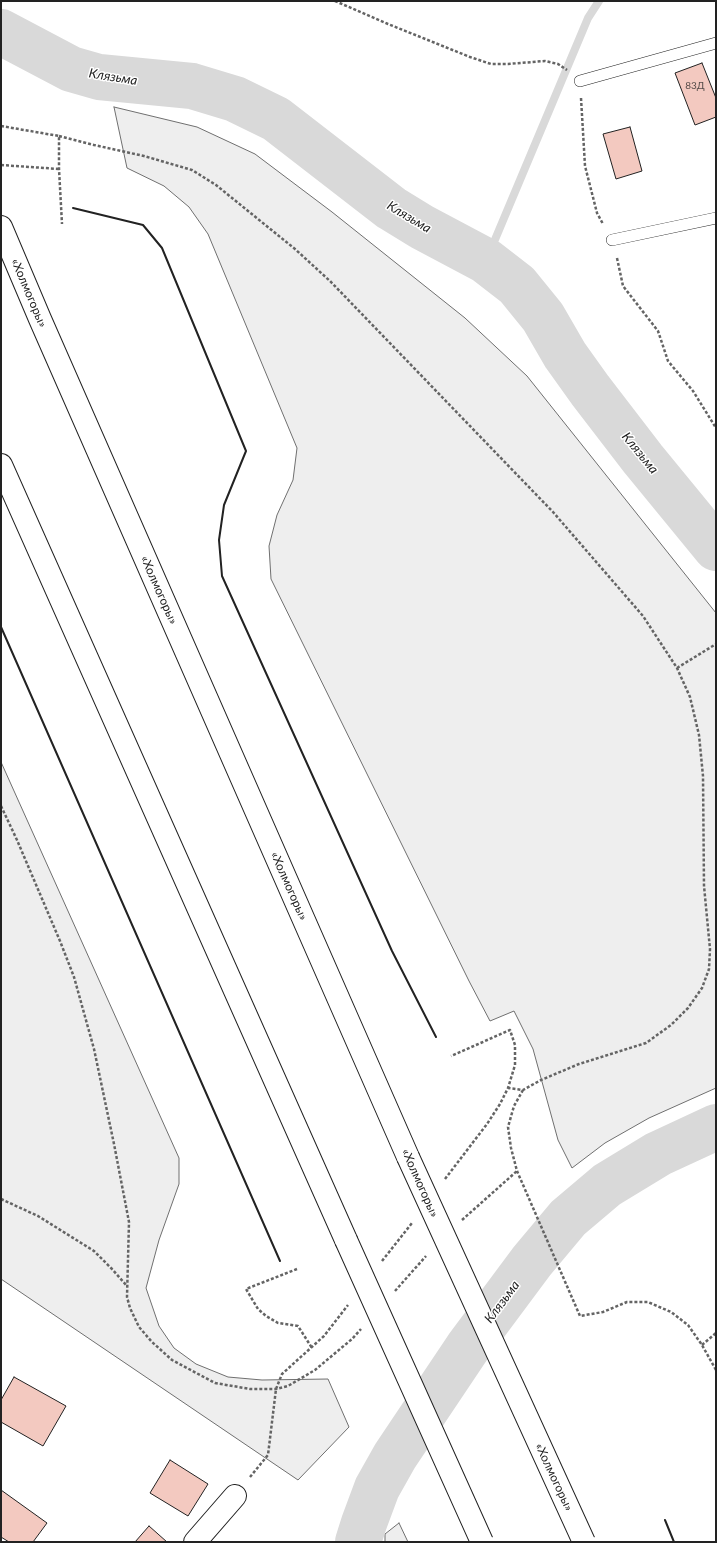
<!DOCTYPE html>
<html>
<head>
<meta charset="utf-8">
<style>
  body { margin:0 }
  #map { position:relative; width:717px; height:1543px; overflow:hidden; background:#fff; font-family:Lato,sans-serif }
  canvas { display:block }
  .frame { position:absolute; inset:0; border:2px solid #222; pointer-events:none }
</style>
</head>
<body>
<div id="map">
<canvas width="717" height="1543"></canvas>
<div class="frame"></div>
</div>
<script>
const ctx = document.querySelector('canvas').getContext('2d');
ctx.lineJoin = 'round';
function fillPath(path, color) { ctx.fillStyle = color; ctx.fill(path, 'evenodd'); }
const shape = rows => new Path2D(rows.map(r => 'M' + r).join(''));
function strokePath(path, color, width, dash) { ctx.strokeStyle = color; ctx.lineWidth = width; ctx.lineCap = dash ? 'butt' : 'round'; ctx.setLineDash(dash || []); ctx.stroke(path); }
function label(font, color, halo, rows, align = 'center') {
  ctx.font = font + ' Lato,sans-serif'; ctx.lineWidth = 3; ctx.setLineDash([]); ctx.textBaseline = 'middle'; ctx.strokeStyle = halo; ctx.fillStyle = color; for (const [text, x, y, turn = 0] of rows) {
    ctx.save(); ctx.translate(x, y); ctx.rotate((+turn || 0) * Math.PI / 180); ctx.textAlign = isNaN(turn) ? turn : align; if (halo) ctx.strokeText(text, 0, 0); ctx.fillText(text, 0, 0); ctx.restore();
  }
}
const green = shape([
  [114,107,197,127,255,154,332,212,465,318,527,376,716,613,716,1088,649,1118,605,1143,572,1168,558,1140,533,1049,514,1011,490,1021,469,981,271,579,269,546,277,515,293,480,297,448,208,234,189,207,164,186,127,168,114,107],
  [1,762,179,1158,179,1184,159,1240,146,1288,159,1326,174,1348,196,1364,228,1377,262,1380,328,1379,349,1427,298,1480,1,1279,1,762],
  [399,1523,408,1542,385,1542,385,1534,399,1523]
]);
fillPath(green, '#eee');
strokePath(green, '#6f6f6f', 1);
strokePath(shape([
  [486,261,588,18,599,1]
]), '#d9d9d9', 8);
strokePath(shape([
  [1,32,71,69,99,77,192,86,235,99,276,119,391,208,422,227,486,261,517,285,543,317,565,355,590,390,643,459,716,548],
  [358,1542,364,1523,377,1488,395,1456,468,1347,532,1261,568,1218,607,1185,658,1154,716,1127]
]), '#d9d9d9', 46);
const building = shape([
  [702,63,716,98,716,117,695,125,675,73,702,63],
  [630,127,642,171,616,179,603,134,630,127],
  [14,1377,66,1406,43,1446,1,1422,1,1400,14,1377],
  [170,1460,208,1484,188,1516,150,1493,170,1460],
  [1,1490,47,1523,33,1542,9,1542,1,1537,1,1490],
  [149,1526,167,1542,135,1542,149,1526]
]);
fillPath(building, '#f3c9c0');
strokePath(building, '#222', 1);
const service = shape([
  [580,81,716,43],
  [612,240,716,218]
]);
const minor = shape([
  [195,1542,235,1496]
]);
const trunk = shape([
  [1,227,40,319,408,1157],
  [1,465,346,1240]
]);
strokePath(service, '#222', 12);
strokePath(minor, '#222', 24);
strokePath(trunk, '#222', 24);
strokePath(shape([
  [335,1,388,24,470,57,491,64,508,64,545,61,558,64,567,70],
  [581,98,585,166,597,213,603,224],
  [1,126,59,136,59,169,62,224],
  [59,136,94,145,144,156,192,170,216,185,295,249,330,281,553,512,643,616,677,668,690,697,699,735,703,776,704,886,710,949,709,969,702,988,688,1008,671,1025,646,1043,579,1064,541,1080,523,1090,508,1088],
  [1,165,59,169],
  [617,258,623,286,658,331,668,361,693,391,716,428],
  [677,668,716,644],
  [1,806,17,840,60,941,74,977,94,1049,114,1144,129,1222,127,1297,130,1308,139,1327,152,1342,172,1360,215,1383,250,1389,276,1389,288,1386,315,1370,352,1339,361,1329],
  [523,1090,514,1106,508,1127,511,1148,517,1171,580,1316,603,1312,627,1302,648,1302,671,1312,688,1325,702,1345,716,1370],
  [445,1179,487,1124,500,1104,508,1088,515,1065,515,1045,510,1030,451,1056],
  [1,1199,38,1216,94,1251,112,1269,127,1286],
  [462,1220,517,1171],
  [382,1261,412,1223],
  [297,1269,246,1289,258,1309,266,1316,278,1323,298,1326,312,1348],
  [395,1291,426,1256],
  [702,1345,716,1333],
  [250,1477,268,1455,276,1389,282,1374,324,1336,348,1305]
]), '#646464', 2.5, [3, 2]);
strokePath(service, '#fff', 11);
strokePath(minor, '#fff', 22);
strokePath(trunk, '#fff', 22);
const trunkBridge = shape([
  [408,1157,584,1542],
  [346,1240,482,1542]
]);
strokePath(trunkBridge, '#222', 24, []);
strokePath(trunkBridge, '#fff', 22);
strokePath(shape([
  [73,208,143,225,162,248,246,451,224,505,219,540,222,576,392,951,436,1037],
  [1,627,280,1261],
  [665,1520,674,1542]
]), '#222', 2);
label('10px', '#564c4a', null, [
  ["83Д",695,86]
]);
label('12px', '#222', '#fff', [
  ["«Холмогоры»",29,293,67],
  ["«Холмогоры»",159,590,66],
  ["«Холмогоры»",289,886,66],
  ["«Холмогоры»",420,1183,66],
  ["«Холмогоры»",554,1477,65]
]);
label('italic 13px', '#222', '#fff', [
  ["Клязьма",113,77,9],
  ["Клязьма",409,217,31],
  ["Клязьма",640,453,51],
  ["Клязьма",502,1302,-53]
]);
</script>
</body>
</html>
